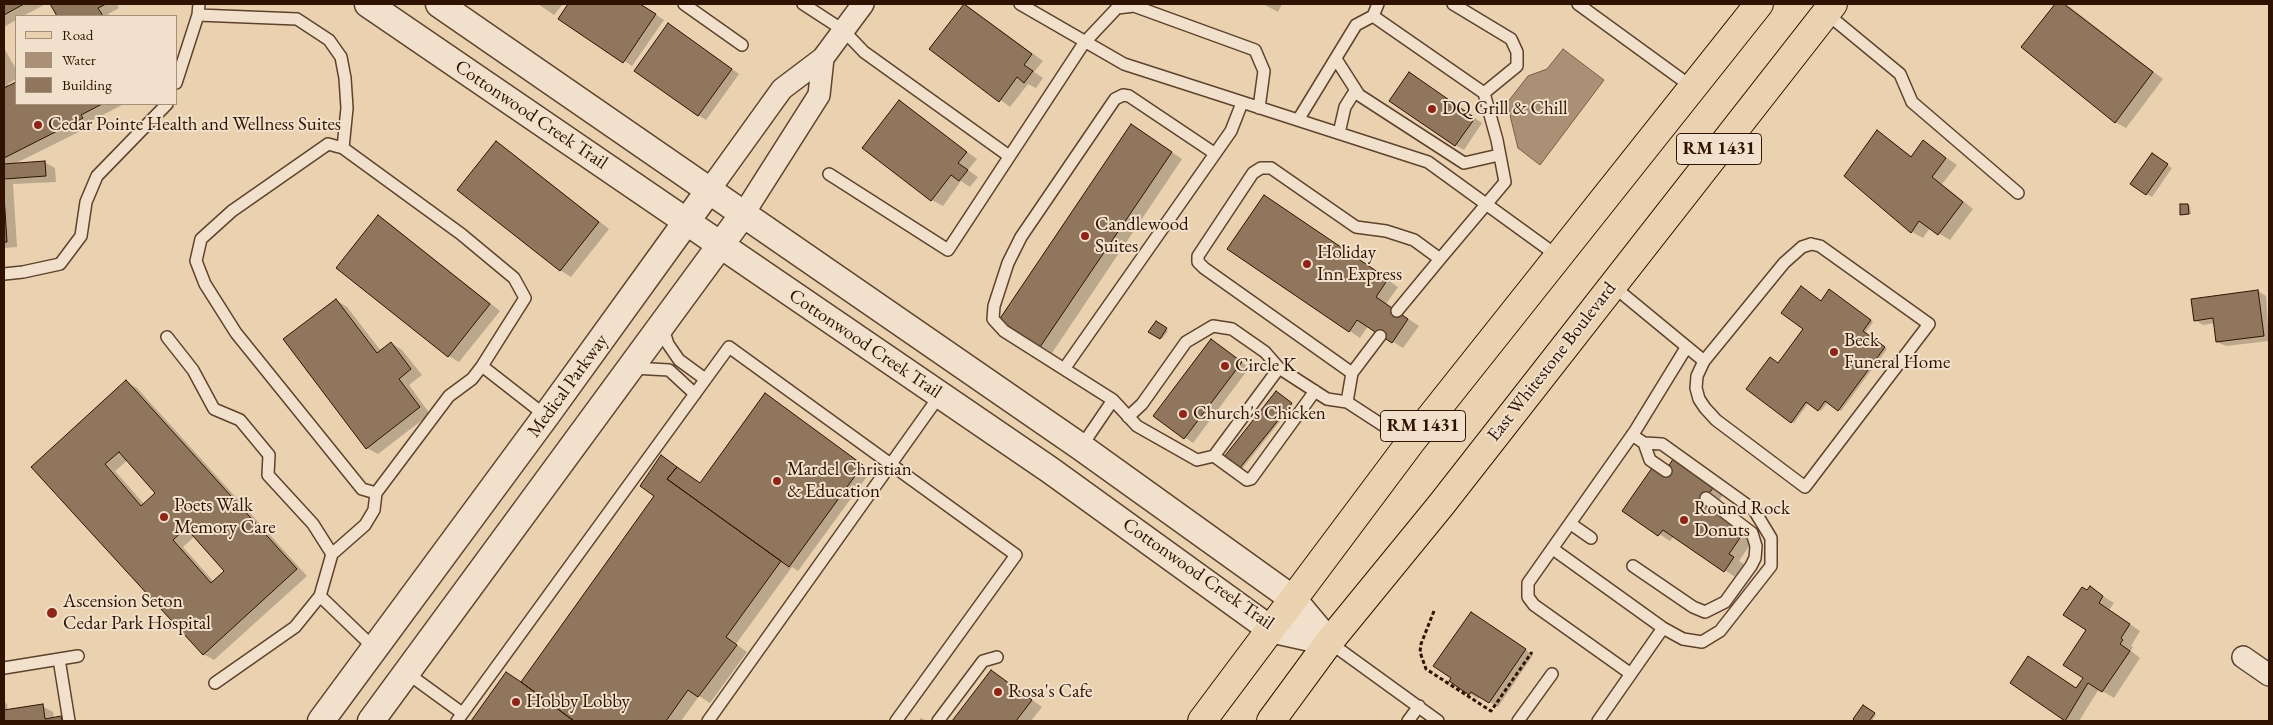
<!DOCTYPE html>
<html>
<head>
<meta charset="utf-8">
<style>
  body { margin:0 }
  #map { position:relative; width:2273px; height:725px; overflow:hidden; background:#ead1b0; font-family:"EB Garamond",serif }
  canvas { display:block }
  .frame { position:absolute; inset:0; border:5px solid #2f1300; pointer-events:none }
  .legend { position:absolute; left:15px; top:15px; width:162px; height:90px; box-sizing:border-box; background:#f1e1cc; border:1px solid #a38f7a; margin:0; padding:6px 9px; list-style:none; font-size:15px; color:#2f1300 }
  .legend li { display:flex; align-items:center; gap:10px; height:25px }
  .legend b { width:25px; border:1px solid #a38f7a }
</style>
</head>
<body>
<div id="map">
<canvas width="2273" height="725"></canvas>
<div class="frame"></div>
<ul class="legend">
<li><b style="height:6px;background:#ead1b0"></b>Road</li>
<li><b style="height:14px;background:#aa9074"></b>Water</li>
<li><b style="height:14px;background:#90765c"></b>Building</li>
</ul>
</div>
<script>
const ctx = document.querySelector('canvas').getContext('2d');
ctx.lineJoin = 'round';
function fillPath(path, color) { ctx.fillStyle = color; ctx.fill(path, 'evenodd'); }
const shape = rows => new Path2D(rows.map(r => 'M' + r).join(''));
function strokePath(path, color, width, dash) { ctx.strokeStyle = color; ctx.lineWidth = width; ctx.lineCap = dash ? 'butt' : 'round'; ctx.setLineDash(dash || []); ctx.stroke(path); }
function label(font, color, halo, rows, align = 'center') {
  ctx.font = font + ' "EB Garamond",serif'; ctx.lineWidth = 4; ctx.setLineDash([]); ctx.textBaseline = 'middle'; ctx.strokeStyle = halo; ctx.fillStyle = color; for (const [text, x, y, turn = 0] of rows) {
    ctx.save(); ctx.translate(x, y); ctx.rotate((+turn || 0) * Math.PI / 180); ctx.textAlign = isNaN(turn) ? turn : align; if (halo) ctx.strokeText(text, 0, 0); ctx.fillText(text, 0, 0); ctx.restore();
  }
}
const water = shape([
  [1563,49,1604,80,1540,165,1518,148,1507,103,1528,76,1547,69,1563,49]
]);
fillPath(water, '#aa9074');
strokePath(water, '#795e46', 1);
fillPath(shape([
  [4,4,46,4,23,16,16,16,16,20,4,27],
  [52,4,117,4,119,8,108,14,110,16,59,16],
  [538,4,563,4,554,15],
  [570,4,640,4,664,20,632,66,560,18],
  [965,4,1043,61,1034,72,1043,78,1036,88,1028,84,1010,107,931,49],
  [1263,4,1282,4,1278,12],
  [2057,4,2063,4,2070,7,2163,79,2126,128,2115,122,2023,47],
  [676,29,739,74,706,120,698,115],
  [4,48,16,69,16,79,8,84,10,87,16,84,16,104,124,104,91,121,93,125,14,164,44,162,55,168,56,182,13,184,17,247,4,248],
  [1417,79,1482,123,1464,150,1455,145],
  [899,102,977,159,968,170,978,177,970,187,961,181,943,206,932,200],
  [1878,131,1913,157,1924,142,1957,165,1942,184,1973,209,1950,240,1930,228,1923,238,1912,232,1846,176],
  [1142,132,1182,159,1052,353,1001,320],
  [496,142,507,149,609,229,571,277,560,270],
  [2157,158,2172,168,2152,197,2147,194],
  [1276,203,1398,287,1386,304,1419,326,1403,348,1368,326,1360,338,1229,249],
  [2188,205,2190,206,2191,214,2184,215,2182,214],
  [378,217,389,223,500,311,459,362,449,356],
  [2258,291,2266,296,2269,341,2226,346,2217,342,2215,323,2203,325,2195,320],
  [1832,292,1873,322,1865,333,1887,349,1841,411,1828,402,1821,411,1809,402,1794,423,1791,422,1778,365,1821,302],
  [336,300,347,307,381,351,391,343,402,350,422,375,409,385,430,414,378,454,367,448],
  [1156,322,1168,331,1162,339,1150,331],
  [1219,345,1249,368,1193,443,1155,416],
  [126,382,137,388,307,576,214,660,203,654,33,467],
  [128,460,157,493,144,504,115,471],
  [195,536,226,571,214,582,183,547],
  [1278,394,1293,405,1242,469,1226,457],
  [773,400,871,471,798,571,792,567,736,644,747,652,710,703,699,696,681,721,472,721,506,674,521,683,656,496,661,457,700,484],
  [1675,458,1726,491,1714,507,1756,536,1739,561,1744,564,1735,577,1674,536,1670,541,1624,511,1663,476],
  [2090,588,2114,603,2109,610,2140,631,2131,646,2133,647,2131,651,2140,658,2114,698,2099,689,2079,721,2068,721,2012,683,2077,689,2084,678,2088,591],
  [1479,618,1533,655,1498,707,1480,696,1478,699,1470,694],
  [992,671,1042,707,1031,721,954,721],
  [4,702,7,704,8,711,42,706,53,712,54,718,61,717,67,721,4,721],
  [1864,706,1876,715,1872,721,1857,721,1854,719],
  [921,718,923,719,926,721,918,721]
]), '#0003');
const building = shape([
  [4,4,24,4,4,15,4,4],
  [50,4,106,4,98,8,103,16,57,16,50,4],
  [568,4,640,4,656,14,623,63,558,19,568,4],
  [964,4,1032,54,1024,65,1033,71,1024,83,1017,77,999,102,929,49,964,4],
  [2055,4,2064,4,2153,72,2115,123,2021,47,2055,4],
  [668,23,732,69,698,116,634,71,668,23],
  [1409,72,1475,118,1455,146,1389,101,1409,72],
  [16,82,16,104,102,104,81,115,83,118,4,158,4,88,16,82],
  [899,100,967,152,958,163,968,170,959,181,951,175,931,201,862,148,899,100],
  [1131,124,1172,152,1040,347,999,320,1131,124],
  [1877,130,1911,157,1923,140,1946,158,1932,177,1963,202,1938,235,1919,221,1911,233,1844,176,1877,130],
  [496,141,599,222,560,271,457,190,496,141],
  [2152,153,2168,164,2146,195,2130,184,2152,153],
  [45,161,46,176,4,179,4,164,45,161],
  [4,195,7,242,4,242,4,195],
  [1264,195,1388,279,1376,297,1408,319,1392,343,1357,320,1349,332,1227,249,1264,195],
  [2180,204,2188,204,2189,214,2180,215,2180,204],
  [378,215,490,304,448,357,336,268,378,215],
  [1801,286,1821,301,1829,289,1871,320,1863,331,1885,347,1838,411,1825,401,1818,411,1806,402,1791,423,1746,389,1770,357,1778,363,1803,329,1781,313,1801,286],
  [2258,290,2264,336,2216,342,2213,318,2194,321,2191,299,2258,290],
  [336,299,377,353,391,342,411,369,399,379,420,407,366,449,283,339,336,299],
  [1156,321,1167,328,1160,339,1148,332,1156,321],
  [1211,339,1242,362,1184,439,1153,416,1211,339],
  [126,380,297,569,203,655,31,467,126,380],
  [119,452,155,493,141,506,105,464,119,452],
  [186,528,224,571,211,583,173,540,186,528],
  [1276,391,1292,403,1239,469,1224,457,1276,391],
  [765,393,863,465,789,567,667,479,677,467,700,483,765,393],
  [661,455,677,467,667,479,781,561,726,637,737,645,698,697,688,690,666,721,574,721,521,682,654,496,640,486,661,455],
  [1675,456,1716,484,1704,500,1746,529,1729,554,1734,557,1724,572,1663,530,1658,536,1622,511,1652,468,1663,475,1675,456],
  [2090,586,2103,596,2099,603,2130,624,2121,638,2123,640,2120,644,2130,651,2102,692,2088,683,2065,721,2010,683,2028,656,2076,688,2083,678,2063,665,2086,630,2063,615,2082,587,2087,590,2090,586],
  [1471,612,1526,649,1489,703,1471,692,1469,695,1449,681,1451,678,1433,666,1471,612],
  [991,670,1032,700,1016,721,952,721,991,670],
  [506,672,521,682,574,721,471,721,506,672],
  [43,704,45,719,61,716,62,721,4,721,4,710,43,704],
  [1863,705,1875,713,1869,721,1855,721,1853,719,1863,705]
]);
fillPath(building, '#90765c');
strokePath(building, '#2f1300', 1);
const service = shape([
  [684,4,742,45],
  [803,4,843,30,864,52,1009,156],
  [1020,4,1124,64,1428,162,1559,257],
  [1453,4,1511,39,1517,52,1517,66,1484,93],
  [1578,4,1692,87],
  [1826,13,1900,74,1912,102,2018,193],
  [198,15,297,19,329,40,341,57,345,78,347,108,343,148],
  [1336,59,1359,95,1464,163,1499,155],
  [176,83,198,15,199,4],
  [1298,120,1356,25,1373,16,1378,4],
  [1339,133,1345,107,1355,91],
  [1214,153,1129,96,1123,95,1115,99,1021,237,1008,263,994,306,993,319,1004,331,1064,369,1231,131,1242,103],
  [829,174,948,250,1084,43,1117,8,1134,6,1255,50,1264,71,1259,108],
  [1811,244,1820,246,1929,324,1805,487,1716,420,1705,408,1699,399,1696,388,1697,376,1704,361,1784,263,1802,247,1811,244],
  [4,274,23,272,60,264,81,236,86,202,97,176,167,104],
  [1613,286,1704,361],
  [1397,311,1440,259],
  [662,326,668,344,679,360,705,379],
  [167,337,193,370,214,409,240,420,269,455,268,475,313,524,332,554,320,596,375,649],
  [482,366,525,298,514,278,461,234,343,148,328,144,232,211,201,239,196,261,205,284,236,333,362,489,376,493,449,396,472,379,482,366,546,416],
  [633,368,669,370,695,394],
  [1064,369,1113,400,1081,447],
  [1352,373,1380,336],
  [1113,400,1137,426,1197,460,1214,456,1279,368],
  [1347,402,1352,373,1204,268,1198,262,1198,256,1253,173,1261,168,1271,168,1356,227,1386,231,1414,240,1440,259,1505,182,1497,140,1484,93,1373,16],
  [1128,417,1142,404,1186,342,1213,326,1232,329,1265,352,1279,368,1327,399,1347,402,1410,443],
  [1644,443,1650,460,1666,471],
  [1214,456,1247,480,1251,479,1315,391],
  [1571,524,1591,538],
  [1553,549,1663,628,1683,639,1702,642,1720,631,1771,566,1771,538,1754,510,1662,444,1644,443,1632,435],
  [332,554,365,525,374,510,376,493],
  [1633,566,1693,607,1705,612,1725,602,1751,566,1755,558,1756,546,1752,533,1706,498],
  [1329,642,1438,721],
  [59,659,69,721],
  [4,668,78,656],
  [407,673,462,713],
  [1631,674,1534,605,1528,597,1528,583,1635,431,1686,348],
  [215,683,295,627,320,596],
  [457,721,729,347,1016,555,896,721],
  [708,721,940,395],
  [938,721,983,661,997,657],
  [1408,721,1419,706],
  [1518,721,1552,674],
  [1598,721,1663,628]
]);
const minor = shape([
  [710,189,782,89,823,58,863,4],
  [744,213,819,95,823,58],
  [2243,657,2269,675]
]);
const tertiary = shape([
  [368,4,1050,470,1270,629,1329,642],
  [439,4,1081,447,1293,599,1329,642],
  [321,721,546,416,710,189],
  [371,721,744,213]
]);
const primary = shape([
  [1202,721,1410,443,1759,4],
  [1271,721,1329,642,1441,505,1833,4]
]);
strokePath(service, '#5e422c', 14);
strokePath(minor, '#5e422c', 24);
strokePath(tertiary, '#5e422c', 29);
strokePath(primary, '#2f1300', 30);
strokePath(shape([
  [1434,611,1421,644,1420,652,1426,669,1491,711,1532,652]
]), '#2f1300', 3, [4, 2.5]);
strokePath(service, '#f1e1cc', 11);
strokePath(minor, '#f1e1cc', 21);
strokePath(tertiary, '#f1e1cc', 26);
strokePath(primary, '#ead1b0', 28);
for (const [x, y, r, color] of [
  [1432,109,5,"#8f2418"],
  [38,125,5,"#8f2418"],
  [1085,236,5,"#8f2418"],
  [1307,264,5,"#8f2418"],
  [1834,352,5,"#8f2418"],
  [1225,366,5,"#8f2418"],
  [1183,414,5,"#8f2418"],
  [777,481,5,"#8f2418"],
  [164,517,5,"#8f2418"],
  [1684,520,5,"#8f2418"],
  [52,613,6,"#8f2418"],
  [998,692,5,"#8f2418"],
  [516,702,5,"#8f2418"]
]) { const dot = new Path2D(); dot.arc(x, y, r, 0, 2 * Math.PI); ctx.fillStyle = color; ctx.fill(dot); strokePath(dot, '#f1e1cc', 2); }
for (const [x, y, w] of [
  [1719,149,85],
  [1423,426,85]
]) { const box = new Path2D(); box.roundRect(x - w / 2, y - 15.5, w, 31, 4); ctx.fillStyle = '#f1e1cc'; ctx.fill(box); strokePath(box, '#2f1300', 1); }
label('bold 18px', '#2f1300', null, [
  ["RM 1431",1719,149],
  ["RM 1431",1423,426]
]);
label('19px', '#2f1300', '#f1e1cc', [
  ["DQ Grill & Chill",1442,109],
  ["Cedar Pointe Health and Wellness Suites",48,125],
  ["Candlewood",1095,225],
  ["Suites",1095,247],
  ["Holiday",1317,253],
  ["Inn Express",1317,275],
  ["Beck",1844,341],
  ["Funeral Home",1844,363],
  ["Circle K",1235,366],
  ["Church's Chicken",1193,414],
  ["Mardel Christian",787,470],
  ["& Education",787,492],
  ["Poets Walk",174,506],
  ["Memory Care",174,528],
  ["Round Rock",1694,509],
  ["Donuts",1694,531],
  ["Ascension Seton",63,602],
  ["Cedar Park Hospital",63,624],
  ["Rosa's Cafe",1008,692],
  ["Hobby Lobby",526,702]
], 'left');
label('19px', '#2f1300', '#f1e1cc', [
  ["Cottonwood Creek Trail",531,115,34],
  ["Cottonwood Creek Trail",865,344,34],
  ["East Whitestone Boulevard",1552,362,-52],
  ["Medical Parkway",568,386,-54],
  ["Cottonwood Creek Trail",1198,574,35]
]);
</script>
</body>
</html>
